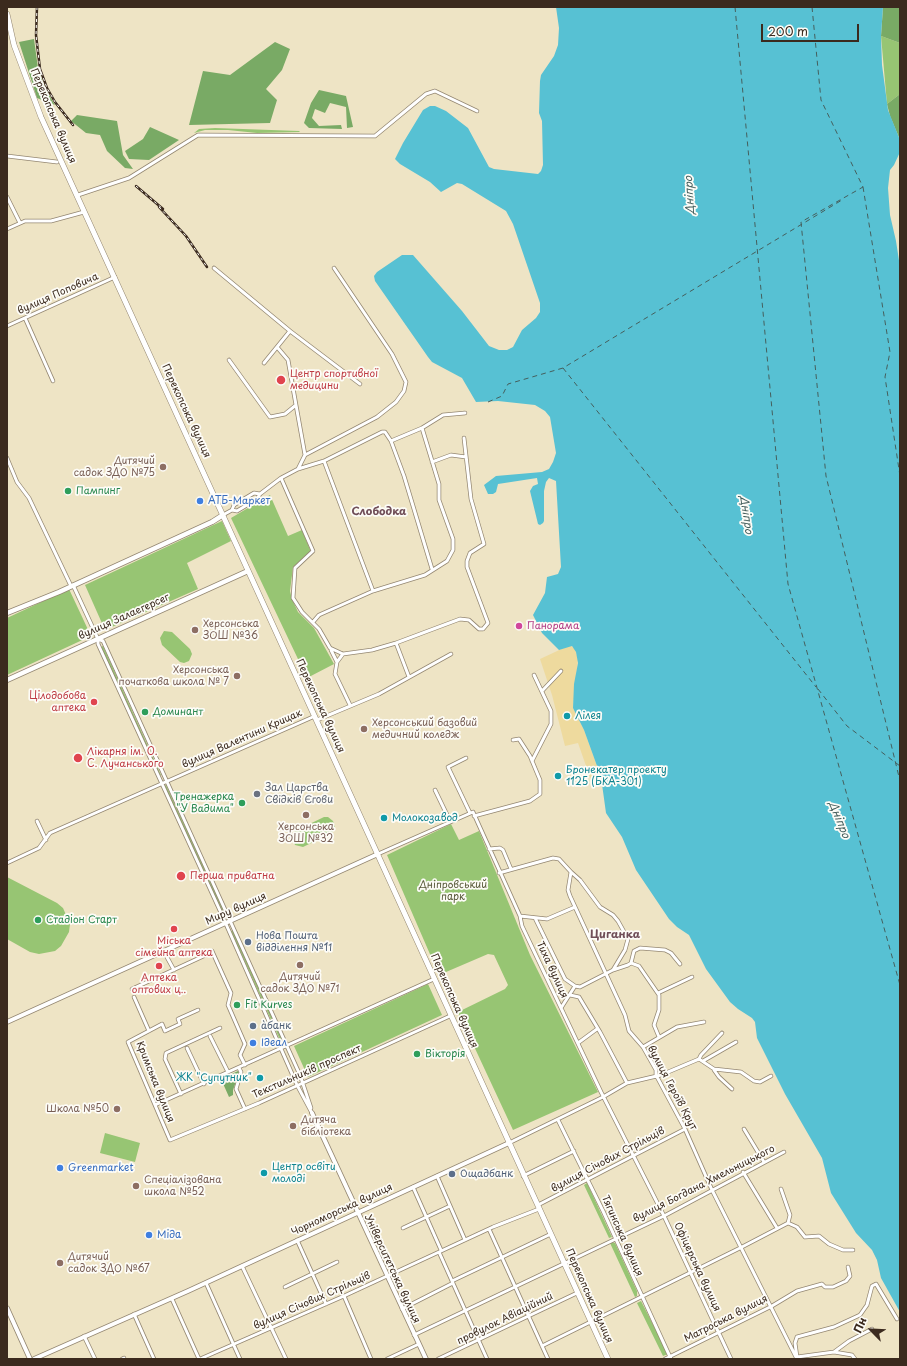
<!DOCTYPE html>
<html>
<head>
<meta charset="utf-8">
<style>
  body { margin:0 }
  #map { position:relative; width:907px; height:1366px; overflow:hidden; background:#eee4c5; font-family:"Playpen Sans",sans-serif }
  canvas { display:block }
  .frame { position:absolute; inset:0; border:8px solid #3b2a1e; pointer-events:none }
  .north { position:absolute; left:851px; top:1310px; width:40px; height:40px; -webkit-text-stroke:3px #fdfcf7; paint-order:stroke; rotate:294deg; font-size:11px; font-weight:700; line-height:16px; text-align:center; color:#3b2a1e }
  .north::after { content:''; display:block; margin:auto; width:14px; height:18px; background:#3b2a1e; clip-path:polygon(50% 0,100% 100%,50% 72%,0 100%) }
  .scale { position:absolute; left:761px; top:24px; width:98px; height:18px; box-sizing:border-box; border:2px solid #3b2a1e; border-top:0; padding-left:5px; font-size:12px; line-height:14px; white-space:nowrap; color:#3b2a1e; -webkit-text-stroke:3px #fdfcf7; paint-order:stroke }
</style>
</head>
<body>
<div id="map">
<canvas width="907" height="1366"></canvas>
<div class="frame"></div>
<div class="north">Пн</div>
<div class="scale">200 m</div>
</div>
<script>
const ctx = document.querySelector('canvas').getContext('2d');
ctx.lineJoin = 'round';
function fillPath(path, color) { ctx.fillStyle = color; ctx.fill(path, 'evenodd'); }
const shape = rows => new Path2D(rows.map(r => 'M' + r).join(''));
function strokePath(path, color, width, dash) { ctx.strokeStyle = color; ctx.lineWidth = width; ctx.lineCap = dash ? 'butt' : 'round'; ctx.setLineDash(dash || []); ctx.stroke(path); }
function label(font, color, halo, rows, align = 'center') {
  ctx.font = font + ' "Playpen Sans",sans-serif'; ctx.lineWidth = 3.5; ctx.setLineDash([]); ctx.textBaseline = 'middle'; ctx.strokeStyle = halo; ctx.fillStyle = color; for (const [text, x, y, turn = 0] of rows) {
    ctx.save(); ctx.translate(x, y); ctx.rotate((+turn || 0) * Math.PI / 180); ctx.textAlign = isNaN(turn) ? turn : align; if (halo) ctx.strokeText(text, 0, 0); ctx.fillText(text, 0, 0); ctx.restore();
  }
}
fillPath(shape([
  [881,36,900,43,900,94,887,104],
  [215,128,299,131,300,132,257,133,228,130,205,130,194,133,199,129],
  [270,495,288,536,302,530,311,552,293,567,290,591,292,599,298,612,314,628,334,664,307,678,231,518],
  [222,521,231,541,187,563,198,589,105,630,85,585],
  [69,589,91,636,7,675,7,618],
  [164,631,172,632,190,649,192,654,189,661,184,663,180,662,162,645,160,638],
  [103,646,161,775,159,776,101,647],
  [166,785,224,911,222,912,164,786],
  [324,817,328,817,333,821,335,827,332,833,303,847,295,845,292,837,295,831],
  [451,824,459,840,479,831,530,955,598,1092,513,1130,458,1012,505,989,508,985,494,955,488,954,439,975,387,855],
  [7,877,57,903,63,908,70,924,69,932,61,946,55,951,39,954,30,952,7,939],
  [233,930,283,1041,281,1042,231,931],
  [428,984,442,1015,308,1077,294,1046],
  [105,1133,140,1143,135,1162,100,1153],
  [587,1183,612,1237,609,1238,584,1185],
  [612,1242,615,1243,637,1291,637,1296,635,1297,610,1243],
  [641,1301,668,1354,663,1356,637,1303]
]), '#97c573');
fillPath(shape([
  [883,7,900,7,900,43,881,36],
  [34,39,38,68,45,88,55,105,37,98,19,42],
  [275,42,290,49,282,70,266,89,277,100,270,123,189,125,203,71,230,75],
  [319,90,346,96,353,127,347,128,346,107,330,103,325,113,315,109,312,118,319,126,341,125,342,129,309,128,304,123,311,103],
  [900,94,900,140,890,116,887,104],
  [77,115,117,121,123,155,133,169,125,168,107,151,100,135,86,133,71,121],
  [150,127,179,140,149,160,129,159,125,151,143,139],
  [238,1071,239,1073,233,1090,233,1095,229,1097,221,1079]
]), '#79aa65');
fillPath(shape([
  [570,645,575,649,578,659,573,708,584,730,601,777,591,780,578,743,565,746,552,695,540,659]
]), '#eeda9e');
fillPath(shape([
  [556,7,883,7,881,36,882,65,888,110,900,140,900,152,894,165,890,170,888,188,890,215,896,241,900,267,900,1312,881,1278,877,1260,872,1250,856,1233,831,1193,822,1158,785,1094,757,1038,755,1022,752,1018,738,1009,730,1002,706,969,689,935,677,927,669,919,636,870,622,837,606,813,601,777,584,730,573,708,574,684,578,663,576,652,572,646,559,650,542,633,533,615,545,593,547,577,558,574,561,567,556,481,549,478,546,482,544,491,544,521,543,523,540,525,538,524,530,491,533,486,538,484,537,478,498,484,496,492,493,494,488,494,484,485,496,476,542,472,549,469,553,462,556,453,550,417,545,411,535,405,498,401,476,402,462,378,432,362,428,357,375,281,374,276,377,272,402,255,413,255,462,311,489,346,499,350,507,350,513,347,522,330,536,318,540,312,540,303,513,224,506,211,462,184,457,183,441,192,430,182,400,164,395,159,403,143,423,110,430,106,435,106,446,111,468,128,489,167,494,169,538,174,541,171,543,165,542,121,539,113,540,81,541,75,554,56,558,45,559,28]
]), '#57c1d3');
strokePath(shape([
  [735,7,788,584,900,985],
  [812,7,821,100,863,187,801,222,826,476,900,781],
  [863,187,890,352,885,377,900,476],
  [563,368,816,687],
  [488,402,502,396,508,384,563,368,842,200],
  [818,689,847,726,900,766],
  [900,894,900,896]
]), '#455f5d', 1, [5, 4]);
const minor = shape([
  [7,156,57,162],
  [78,195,129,178,198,135,375,136,426,94,435,91,477,111],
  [7,197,20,223],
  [7,229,25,221,51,221,84,212],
  [214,268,290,331,277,347],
  [25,318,53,381],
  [7,326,115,277],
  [290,331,360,384],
  [229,360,270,417,285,414,296,405,305,455],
  [264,363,277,347,288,360,296,405],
  [391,441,422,428,443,415,465,413],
  [7,458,17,482,29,498,71,586],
  [324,461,373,591],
  [432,462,451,455,466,457],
  [298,469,305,455,377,417,396,402,404,391,406,382,392,354,334,268],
  [281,478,313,551,295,568,293,598,302,612,319,629,330,648,343,654,372,650,396,643,460,619,469,620,479,629,483,629,488,623,467,567,467,561,470,553,484,544,471,499,464,438],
  [232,510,237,511,257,499,260,494,281,478,298,469,324,461,382,432,385,432,391,441,404,476,432,569],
  [223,515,232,510,234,505,254,493,260,494],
  [73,585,98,639,98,644,222,915,297,1085,312,1113],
  [313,622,319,615,373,591,425,575,447,561,453,550,453,539,439,500,439,484,422,428],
  [98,639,103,641,134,709,300,1075,311,1108],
  [396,643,409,677],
  [331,650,337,662],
  [343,654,337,662,335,674,350,705],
  [542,691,561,671],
  [317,720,379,694,451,654],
  [466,758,448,767,470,813],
  [532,761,551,724,551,711,534,675],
  [435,790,450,821],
  [474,816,530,801,540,794,540,780,530,756,519,739,513,740],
  [37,821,46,840],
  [489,849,500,848,503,850,511,869],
  [378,854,473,812,520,916,522,926,601,1092,664,1216,731,1359],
  [7,863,39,848,50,833,315,716],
  [499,873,553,858,559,859,571,872,568,890,570,896,625,1015,629,1031,643,1047,656,1070,656,1075,685,1129,712,1190,797,1359],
  [520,916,547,919,575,907],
  [535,918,565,979,575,986],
  [163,950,174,970],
  [212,951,231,993,228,1005,245,1044,240,1055,245,1065],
  [631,963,639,966,659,995,659,1010,654,1025,659,1037],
  [613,970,628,965,631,963,634,951,640,948,665,950,671,953,680,964],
  [132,989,208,954],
  [658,993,692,977],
  [570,995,579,997,600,1032,627,1083],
  [134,997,149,1031],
  [561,1008,575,986,580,987,613,970,625,950,628,939,618,921,613,915,600,907,580,880,571,872],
  [198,1010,178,1019,180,1024,165,1031,162,1024,128,1042,170,1140,259,1103,450,1016],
  [210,1036,228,1072],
  [578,1043,597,1029],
  [643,1047,677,1027,704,1022],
  [187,1048,204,1084],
  [699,1059,714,1069,741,1072,754,1081,760,1082,771,1076],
  [703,1061,736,1042],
  [239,1068,241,1072,236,1089,245,1109],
  [714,1070,719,1077,732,1089],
  [181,1094,165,1059,166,1053,220,1028],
  [155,1105,434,979],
  [558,1120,603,1211,671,1359],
  [744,1129,764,1162],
  [509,1143,603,1097,627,1083,661,1075,699,1059,701,1055,722,1033],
  [743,1172,777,1228],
  [437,1176,465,1240],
  [523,1176,574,1151],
  [413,1187,441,1250],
  [781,1189,790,1215,788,1223],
  [538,1205,685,1129],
  [403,1228,450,1206],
  [489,1229,548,1359],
  [297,1240,326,1304],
  [439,1252,487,1359],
  [242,1266,286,1359],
  [452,1281,551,1234],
  [206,1283,240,1359],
  [285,1287,337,1262],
  [344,1296,371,1359],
  [172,1299,199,1359],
  [402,1309,453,1283],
  [134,1314,154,1359],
  [872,1329,849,1341,834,1352,797,1357,795,1343,797,1337,834,1327,860,1315,867,1305,872,1286,876,1284,897,1319],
  [414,1335,664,1216,784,1152],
  [84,1336,95,1359],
  [542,1346,742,1247,788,1223,797,1227,805,1237,819,1236,829,1244,843,1250,853,1250],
  [834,1352,852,1355,855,1359],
  [122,1359,124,1358],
  [200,1359,344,1296,493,1227,539,1209],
  [387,1359,419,1344],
  [438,1359,577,1293],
  [665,1359,772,1306,797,1291,822,1284,825,1287,833,1287,846,1281,850,1276,848,1267]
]);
const tertiary = shape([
  [7,1022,378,854],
  [312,1113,426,1359],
  [7,1308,30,1359],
  [34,1359,188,1291,509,1143]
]);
const secondary = shape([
  [7,613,59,592,212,522,223,515],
  [7,680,248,571]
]);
const primary = shape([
  [7,14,14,45,41,117,608,1359]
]);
strokePath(minor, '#948772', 4.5);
strokePath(tertiary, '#948772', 5.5);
strokePath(secondary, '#948772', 6);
strokePath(primary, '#948772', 6);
strokePath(minor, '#fff', 3);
strokePath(tertiary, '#fff', 4);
strokePath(secondary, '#fff', 4.5);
strokePath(primary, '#fff', 5);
const rail = shape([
  [37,7,36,35,40,69,47,88,55,102,73,125],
  [136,186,163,209],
  [159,207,186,236,207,267]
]);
strokePath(rail, '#3b2a1e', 2.5);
strokePath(rail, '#fdfcf7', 1, [3]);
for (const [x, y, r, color] of [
  [281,380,5,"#e0444e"],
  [163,467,4,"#8d6e63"],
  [68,491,4,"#2e9e5b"],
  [200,501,4,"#3f7fe0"],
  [519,626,4,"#d1479c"],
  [195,630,4,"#8d6e63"],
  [237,676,4,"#8d6e63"],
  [94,702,4,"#e0444e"],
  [145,712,4,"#2e9e5b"],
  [567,716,4,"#0f9aa8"],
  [364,729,4,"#8d6e63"],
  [78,758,5,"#e0444e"],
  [558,776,4,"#0f9aa8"],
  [257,794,4,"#6b7280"],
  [242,803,4,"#2e9e5b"],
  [306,815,4,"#8d6e63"],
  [384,818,4,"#0f9aa8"],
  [181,876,5,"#e0444e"],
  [38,920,4,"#2e9e5b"],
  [174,929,4,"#e0444e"],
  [248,942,4,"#5c6f8a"],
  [300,965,4,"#8d6e63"],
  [159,966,4,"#e0444e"],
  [237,1005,4,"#2e9e5b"],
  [253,1026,4,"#5c6f8a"],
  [253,1043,4,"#3f7fe0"],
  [417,1054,4,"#2e9e5b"],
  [260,1078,4,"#0f9aa8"],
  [117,1109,4,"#8d6e63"],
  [293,1126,4,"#8d6e63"],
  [60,1168,4,"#3f7fe0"],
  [264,1173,4,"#0f9aa8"],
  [452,1174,4,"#5c6f8a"],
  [136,1186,4,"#8d6e63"],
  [149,1235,4,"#3f7fe0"],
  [60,1263,4,"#8d6e63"]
]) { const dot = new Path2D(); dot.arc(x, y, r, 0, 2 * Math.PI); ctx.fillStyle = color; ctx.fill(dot); strokePath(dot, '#fdfcf7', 1.5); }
label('10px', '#3b2a1e', '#fdfcf7', [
  ["Перекопська вулиця",53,116,67],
  ["вулиця Поповича",58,294,-24],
  ["Перекопська вулиця",186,411,65],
  ["вулиця Залаегерсег",124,617,-24],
  ["Перекопська вулиця",320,706,65],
  ["вулиця Валентини Крицак",242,739,-24],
  ["Миру вулиця",236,909,-24],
  ["Тиха вулиця",552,970,65],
  ["Перекопська вулиця",454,1001,66],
  ["Текстильників проспект",307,1072,-24],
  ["Кримська вулиця",155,1082,68],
  ["вулиця Героїв Крут",672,1088,62],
  ["вулиця Січових Стрільців",608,1160,-28],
  ["вулиця Богдана Хмельницького",704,1184,-27],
  ["Чорноморська вулиця",342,1210,-25],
  ["Тягинська вулиця",622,1236,66],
  ["Офіцерська вулиця",697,1267,65],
  ["Університетська вулиця",392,1269,65],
  ["Перекопська вулиця",589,1296,66],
  ["вулиця Січових Стрільців",312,1301,-24],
  ["провулок Авіаційний",505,1319,-26],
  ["Матроська вулиця",726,1319,-27]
]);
label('10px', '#be3a42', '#fdfcf7', [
  ["Центр спортивної",290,374],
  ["медицини",290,386],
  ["Цiлодобова",86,696,"right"],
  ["аптека",86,708,"right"],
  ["Лікарня ім. О.",87,752],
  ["С. Лучанського",87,764],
  ["Перша приватна",190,876],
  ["Міська",174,941,"center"],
  ["сімейна аптека",174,953,"center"],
  ["Аптека",159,978,"center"],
  ["оптових ц‥",159,990,"center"]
], 'left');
label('10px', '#785e54', '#fdfcf7', [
  ["Дитячий",155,461,"right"],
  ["садок ЗДО №75",155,473,"right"],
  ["Херсонська",203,624],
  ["ЗОШ №36",203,636],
  ["Херсонська",229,670,"right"],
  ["початкова школа № 7",229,682,"right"],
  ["Херсонський базовий",372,723],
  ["медичний коледж",372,735],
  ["Херсонська",306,827,"center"],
  ["ЗОШ №32",306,839,"center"],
  ["Дитячий",300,977,"center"],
  ["садок ЗДО №71",300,989,"center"],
  ["Школа №50",109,1109,"right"],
  ["Дитяча",301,1120],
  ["бібліотека",301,1132],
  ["Спеціалізована",144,1180],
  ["школа №52",144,1192],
  ["Дитячий",68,1257],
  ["садок ЗДО №67",68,1269]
], 'left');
label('10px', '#27864d', '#fdfcf7', [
  ["Пампинг",76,491],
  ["Доминант",153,712],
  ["Тренажерка",234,797,"right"],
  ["\"У Вадима\"",234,809,"right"],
  ["Стадіон Старт",46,920],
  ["Fit Kurves",245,1005],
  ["Вікторія",425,1054]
], 'left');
label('10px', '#366cbe', '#fdfcf7', [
  ["АТБ-Маркет",208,501],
  ["Ідеал",261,1043],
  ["Greenmarket",68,1168],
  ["Міда",157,1235]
], 'left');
label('10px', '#b23c85', '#fdfcf7', [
  ["Панорама",527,626]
], 'left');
label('10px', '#0d838f', '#fdfcf7', [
  ["Лілея",575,716],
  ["Бронекатер проекту",566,770],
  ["1125 (БКА-301)",566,782],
  ["Молокозавод",392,818],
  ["ЖК \"Супутник\"",252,1078,"right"],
  ["Центр освіти",272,1167],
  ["молоді",272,1179]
], 'left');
label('10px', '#5b616d', '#fdfcf7', [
  ["Зал Царства",265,788],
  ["Свідків Єгови",265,800]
], 'left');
label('10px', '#575838', '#fdfcf7', [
  ["Дніпровський",453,885],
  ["парк",453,897]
]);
label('10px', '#4e5e75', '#fdfcf7', [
  ["Нова Пошта",256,936],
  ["відділення №11",256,948],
  ["а̀банк",261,1026],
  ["Ощадбанк",460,1174]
], 'left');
label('italic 11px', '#455f5d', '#fdfcf7', [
  ["Дніпро",690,195,-93],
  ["Дніпро",746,515,82],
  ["Дніпро",839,820,68]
]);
label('bold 11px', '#704e58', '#fdfcf7', [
  ["Слободка",379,512],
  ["Циганка",615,935]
]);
</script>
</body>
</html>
